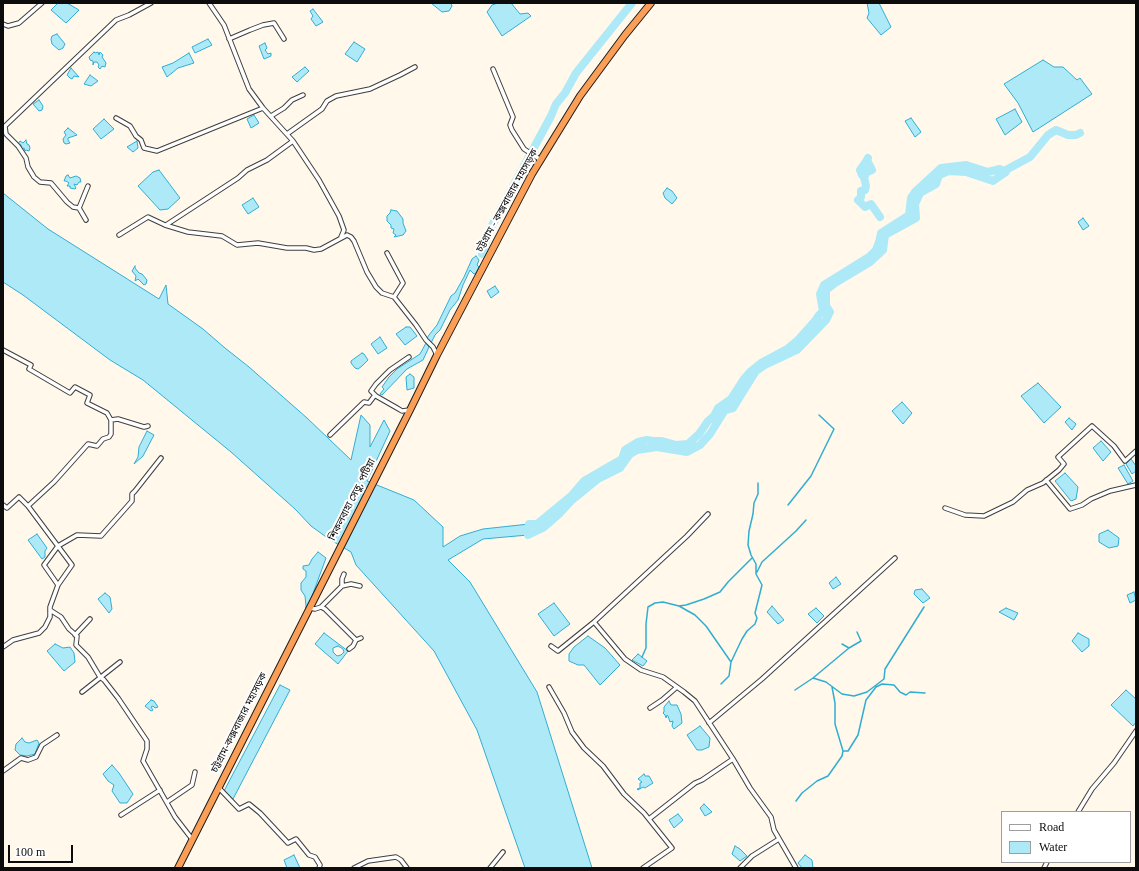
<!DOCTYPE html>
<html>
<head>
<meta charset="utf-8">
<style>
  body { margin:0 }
  #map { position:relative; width:1139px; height:871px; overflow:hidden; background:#fff8eb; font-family:Georgia,serif }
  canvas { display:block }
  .frame { position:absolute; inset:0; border:4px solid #0c0c0c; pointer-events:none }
  .legend { position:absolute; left:1001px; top:811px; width:130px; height:52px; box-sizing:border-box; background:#fff; border:1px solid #9e9e9e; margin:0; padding:5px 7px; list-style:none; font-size:12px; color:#0c0c0c }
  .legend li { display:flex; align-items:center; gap:8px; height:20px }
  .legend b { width:20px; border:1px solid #9e9e9e }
  .scale { position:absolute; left:8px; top:845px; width:65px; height:18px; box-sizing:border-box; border:2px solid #0c0c0c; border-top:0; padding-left:5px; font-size:12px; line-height:14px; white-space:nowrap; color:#0c0c0c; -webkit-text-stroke:3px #fff; paint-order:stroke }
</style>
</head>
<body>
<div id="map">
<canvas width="1139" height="871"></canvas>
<div class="frame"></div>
<ul class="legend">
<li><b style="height:5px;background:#fff"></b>Road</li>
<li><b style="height:11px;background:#aee9f8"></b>Water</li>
</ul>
<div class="scale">100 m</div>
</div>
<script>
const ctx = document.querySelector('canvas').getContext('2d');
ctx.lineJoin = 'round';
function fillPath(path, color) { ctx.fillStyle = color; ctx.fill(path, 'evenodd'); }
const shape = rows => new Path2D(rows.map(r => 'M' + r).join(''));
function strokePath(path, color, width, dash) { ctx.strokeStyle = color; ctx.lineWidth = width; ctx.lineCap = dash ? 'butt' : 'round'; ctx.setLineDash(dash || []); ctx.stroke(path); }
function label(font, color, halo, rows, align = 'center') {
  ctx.font = font + ' Georgia,"Noto Sans Bengali",serif'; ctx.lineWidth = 4; ctx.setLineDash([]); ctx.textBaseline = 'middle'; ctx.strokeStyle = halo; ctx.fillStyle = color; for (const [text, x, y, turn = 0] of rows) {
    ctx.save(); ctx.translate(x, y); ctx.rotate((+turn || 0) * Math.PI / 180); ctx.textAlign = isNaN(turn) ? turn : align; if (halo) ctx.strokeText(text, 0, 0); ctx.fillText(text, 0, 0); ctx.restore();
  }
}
const water = shape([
  [58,3,67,3,79,10,66,23,51,10,58,3],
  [431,3,451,3,452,6,449,11,442,12,431,3],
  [498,3,511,3,520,14,528,13,531,16,502,36,487,12,492,5,498,3],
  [867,3,879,3,891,27,881,35,867,18,869,13,867,3],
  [313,9,323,22,316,26,311,19,313,16,310,11,313,9],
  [57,34,65,44,63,48,59,50,52,44,51,39,52,36,57,34],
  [208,39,212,45,195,53,192,47,208,39],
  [354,42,365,49,357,62,345,54,354,42],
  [265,43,267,48,265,50,268,54,271,53,271,56,264,59,259,46,265,43],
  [94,52,95,53,98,52,99,55,100,52,103,55,102,57,106,63,105,67,102,66,100,69,98,67,99,65,97,62,94,62,93,65,93,61,90,60,89,57,94,52],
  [189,53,194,63,178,68,167,77,162,67,173,63,189,53],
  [1043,60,1054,67,1063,67,1077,80,1080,78,1092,94,1033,132,1018,103,1004,84,1043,60],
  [305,67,309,71,297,82,292,77,305,67],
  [71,68,79,77,74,76,72,79,70,78,67,75,71,68],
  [90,75,98,81,91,86,84,84,90,75],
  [39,100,43,106,42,110,39,111,33,104,39,100],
  [1015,109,1022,122,1005,135,996,119,1015,109],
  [254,115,259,123,251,128,247,119,254,115],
  [911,118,921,132,915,137,905,121,911,118],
  [104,119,114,129,101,139,93,129,104,119],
  [68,128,77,135,68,138,68,140,70,143,66,144,64,143,63,139,66,135,64,132,68,128],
  [26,140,27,144,29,145,30,148,29,151,26,150,25,151,24,148,22,149,21,145,18,144,20,141,23,143,26,140],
  [137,141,138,148,133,152,127,147,137,141],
  [159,170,180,198,168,209,160,210,138,186,153,172,159,170],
  [68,175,70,178,76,176,80,178,81,182,79,182,77,185,74,184,76,188,75,189,70,188,70,186,67,186,69,183,66,181,64,181,66,176,68,175],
  [667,188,672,191,677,198,672,204,665,198,663,193,667,188],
  [3,193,48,229,159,299,166,285,168,304,203,329,225,348,249,367,307,418,351,460,361,415,370,425,370,447,384,420,390,431,367,481,414,500,443,527,443,547,460,536,483,529,529,524,528,535,483,539,448,560,470,582,537,692,592,868,525,868,477,730,434,651,356,565,351,552,329,539,311,526,295,509,231,452,143,380,110,360,23,295,3,282,3,193],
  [253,198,259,207,248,214,242,205,253,198],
  [391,210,397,211,403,219,403,223,406,231,403,235,394,237,396,235,393,233,394,229,391,228,391,225,387,221,387,216,390,213,391,210],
  [1083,218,1089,226,1083,230,1078,222,1083,218],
  [476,256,479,260,477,265,479,267,476,273,474,274,470,270,463,285,458,300,450,310,440,330,435,335,431,343,426,340,429,335,437,325,451,296,455,293,464,277,472,259,476,256],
  [135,266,135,268,139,273,142,274,147,280,146,284,144,285,138,279,135,281,136,276,132,271,135,266],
  [495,286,499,292,491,298,487,291,495,286],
  [406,327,410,327,417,336,405,345,396,334,406,327],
  [380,337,387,348,378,354,371,344,380,337],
  [426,343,429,347,423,360,407,369,382,395,380,394,384,389,382,387,389,377,397,369,420,354,426,343],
  [362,353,364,354,368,360,362,366,358,369,355,368,351,363,351,361,362,353],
  [410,374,414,377,414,388,407,390,406,377,410,374],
  [1038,383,1061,407,1044,423,1021,396,1038,383],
  [902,402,912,413,903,424,892,411,902,402],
  [1069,418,1076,424,1072,430,1065,422,1069,418],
  [147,431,154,435,143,456,134,464,138,457,139,447,147,431],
  [1101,441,1111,452,1103,461,1093,448,1101,441],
  [1131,459,1136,466,1136,471,1132,474,1126,464,1131,459],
  [1124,465,1133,481,1128,484,1118,468,1124,465],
  [1065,473,1078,487,1076,499,1071,501,1055,481,1065,473],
  [1108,530,1119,538,1118,546,1109,548,1099,542,1099,534,1108,530],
  [37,534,47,548,45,551,45,557,42,559,28,540,37,534],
  [318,552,326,558,304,618,301,619,305,613,306,606,305,596,301,590,301,583,306,577,306,571,303,569,303,566,309,565,312,559,318,552],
  [836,577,841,584,833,589,829,583,836,577],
  [922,589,930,598,923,603,914,594,915,590,922,589],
  [1134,592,1136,600,1130,603,1127,595,1134,592],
  [105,593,110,597,112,609,109,613,98,599,105,593],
  [554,603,570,624,554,636,538,614,554,603],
  [772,606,784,620,778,624,767,612,772,606],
  [816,608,824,616,817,623,808,614,816,608],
  [1006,608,1018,613,1014,620,999,612,1006,608],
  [324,633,348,651,338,664,315,644,324,633],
  [338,646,343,649,344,652,341,655,337,656,333,652,333,648,338,646],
  [1078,633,1089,639,1089,646,1082,652,1072,641,1078,633],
  [588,636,605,648,620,665,600,685,584,665,578,665,569,661,569,654,574,647,588,636],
  [55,644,63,648,70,647,74,653,75,662,64,671,47,651,55,644],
  [638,654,647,661,643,666,632,660,638,654],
  [280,685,290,690,233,799,224,791,280,685],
  [1126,690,1136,699,1136,722,1133,726,1111,705,1126,690],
  [151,700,154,701,158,707,155,708,153,706,151,707,153,710,151,711,145,706,151,700],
  [669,701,671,705,677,705,681,714,682,723,674,729,672,726,673,721,670,722,668,716,667,715,666,718,665,715,663,713,664,712,664,707,669,701],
  [700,726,710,738,709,747,702,750,697,750,687,735,700,726],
  [22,738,25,742,29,743,37,740,39,743,35,754,27,756,20,755,15,750,16,744,22,738],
  [112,765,119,773,133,794,127,803,120,803,112,791,114,785,108,781,103,774,112,765],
  [644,774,645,776,649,776,653,783,645,788,643,787,638,790,637,789,640,788,640,783,642,782,638,779,644,774],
  [704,804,712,812,705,816,700,808,704,804],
  [678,814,683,820,674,828,669,820,678,814],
  [735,846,740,849,747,856,740,861,732,854,735,846],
  [294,855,300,868,287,868,284,860,294,855],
  [805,855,812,860,813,868,802,868,798,863,805,855]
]);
fillPath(water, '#aee9f8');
strokePath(water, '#32add2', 1);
strokePath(shape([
  [788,505,811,476,834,429,819,415],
  [757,572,762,562,796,531,806,520],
  [679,606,695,615,706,626,731,662],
  [849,648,861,641,857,632],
  [642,657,646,648,646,624,648,607,655,603,663,602,679,606,686,605,704,599,720,592,728,582,752,558],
  [813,678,849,648,842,644],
  [721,684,729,676,731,662,742,639,747,631,755,624,757,618,755,613,762,585,756,574,756,564,751,555,748,545,749,531,753,514,754,503,758,494,758,483],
  [795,690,813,678,826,682,842,694,854,696,867,692,884,679,885,669,924,607],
  [843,751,848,751,858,735,866,700,876,687,882,684,894,685,900,692,906,695,910,692,925,693],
  [796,801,802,793,817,781,828,776,842,756,843,751,835,724,835,703,832,687]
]), '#32add2', 1.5);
strokePath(shape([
  [867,160,872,170,867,172,864,177,866,186,865,190,861,191,861,197,858,200,865,207,871,204,880,217],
  [966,165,988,172,1000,169,1006,172,993,181,966,172,949,171,939,175,936,184,920,193,915,204,916,218,885,235,883,250,870,262,835,283,826,290,826,306,830,312,826,320,797,350,765,365,756,371,733,408,725,410,710,434,700,445,687,452,657,447,637,450,630,454,620,468,598,479,571,501,559,514,550,522,543,528,528,535,529,524,537,524,571,496,584,481,622,459,625,450,638,442,647,440,653,441,662,441,676,445,688,444,699,434,708,421,714,416,718,408,731,399,744,379,751,371,761,363,787,349,798,340,815,321,819,315,823,311,820,294,824,285,869,257,876,250,879,242,881,233,909,215,911,198,915,192,941,168,966,165],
  [1004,171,1030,157,1048,135,1056,130,1068,135,1076,135,1080,133],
  [864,177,862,175,860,170,867,160,868,158],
  [482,254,489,231,551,116,556,104,565,93,576,73,632,3]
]), '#aee9f8', 8);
const minor = shape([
  [209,3,224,25,249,89,263,108,293,141,319,180,339,216,344,230,341,237],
  [3,24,8,26,19,23,42,3],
  [229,39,250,30,263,25,274,23,284,39],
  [493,69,513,117,510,125,512,130,524,149,541,160],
  [271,116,284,108,292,100,303,95],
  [116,118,130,126,136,136,141,140,144,148,157,151,263,108],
  [5,127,6,134,18,146,26,158,28,167,34,177,40,182,51,183,67,202,73,207,79,208,86,220],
  [3,128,116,20,129,15,151,3],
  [287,134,322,109,327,101,336,96,370,89,400,75,415,67],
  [79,208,88,186],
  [166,225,238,178,247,170,267,160,293,141],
  [119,235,148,217,165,225,188,232,222,236,237,245,258,243,287,248,306,248,314,250,321,249,347,235,351,237,354,241,367,272,376,287,382,293,394,297,403,283,387,253],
  [394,297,416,325,426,340,433,347,437,355],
  [3,350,31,365,29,369,70,393,75,387,90,395,87,403,107,413,111,420,111,434,109,437,103,439,97,446,88,444,54,482,28,506,19,497,7,508,3,505],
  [409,357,390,370,376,384,371,391,376,396,397,408,402,411,410,410],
  [111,420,118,419,144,427,148,426],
  [330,435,364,402,369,403,375,395],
  [1046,480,1070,509,1082,505,1091,499,1110,491,1136,485],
  [28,506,72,565,58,585],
  [945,508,965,515,984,516,1013,502,1027,490,1043,483,1059,470,1064,464,1058,457,1092,426,1114,446,1125,461,1136,451],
  [342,586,342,579,344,574],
  [321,607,325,609,356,640,361,638],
  [310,608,315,609,321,607,342,586,351,584,360,586],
  [50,610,61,617,69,629,77,636,76,645,88,657,100,677,104,680,118,698,147,741,147,749,143,761,175,817,192,839],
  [594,622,625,659,641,670,663,677,684,692,695,701,733,759,702,780,695,783,649,819],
  [75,635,90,619],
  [551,646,558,651,594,622,687,536,708,514],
  [3,647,13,640,39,633,45,627,50,617,50,607,58,585,44,565,58,546,77,535,101,536,132,501,132,494,135,491,161,458],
  [349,649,353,646,356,640],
  [549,687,564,713,572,732,584,748,603,766,624,794,644,813,672,848,643,868],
  [82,692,120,662],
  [650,708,662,700,677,687],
  [709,723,762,679,895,558],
  [733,759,750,788,771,817,774,830,796,868],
  [3,771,21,758,28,760,36,757,42,745,57,735],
  [218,787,239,809,249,804,260,813,288,843,296,839,309,855,315,857,320,865,319,868],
  [167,802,192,785,195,772],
  [1078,812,1092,789,1114,763,1136,731],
  [121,815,160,790],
  [354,868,368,861,396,857,401,860,407,868],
  [490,868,503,852],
  [740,868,752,856,779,839],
  [1044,868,1047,862]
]);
const trunk = shape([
  [178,868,410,410,437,355,532,174,580,96,625,35,651,3]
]);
strokePath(minor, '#3f3f3f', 5.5);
strokePath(trunk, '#1d1d1d', 8);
strokePath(minor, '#fff', 3.5);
strokePath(trunk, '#fb9e56', 6);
label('10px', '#0c0c0c', '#fff', [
  ["চট্টগ্রাম - কক্সবাজার মহাসড়ক",508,201,-61],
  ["শিকলবাহা সেতু, পটিয়া",353,500,-63],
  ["চট্টগ্রাম-কক্সবাজার মহাসড়ক",240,723,-63]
]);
</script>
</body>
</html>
